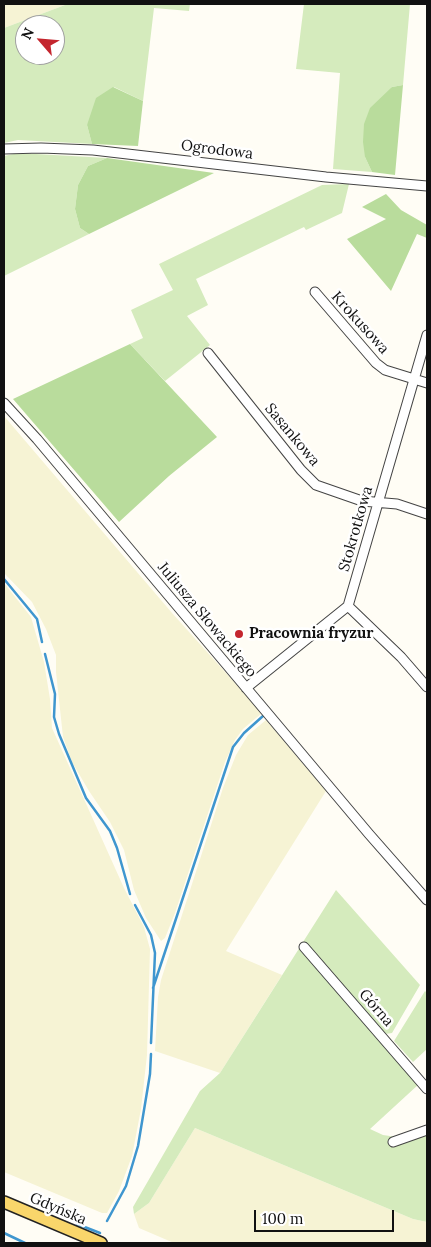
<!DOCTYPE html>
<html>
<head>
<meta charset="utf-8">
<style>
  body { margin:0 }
  #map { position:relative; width:431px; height:1247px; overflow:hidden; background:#fffdf5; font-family:Lora,serif }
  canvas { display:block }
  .frame { position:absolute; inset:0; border:5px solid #111; pointer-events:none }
  .north { position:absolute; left:15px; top:15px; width:50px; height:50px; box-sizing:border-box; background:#fff; border:1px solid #a0a0a0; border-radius:50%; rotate:297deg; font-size:14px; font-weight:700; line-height:20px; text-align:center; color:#111 }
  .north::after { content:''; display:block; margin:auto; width:18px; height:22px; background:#c4262e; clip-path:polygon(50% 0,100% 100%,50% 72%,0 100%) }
  .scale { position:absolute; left:254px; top:1210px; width:140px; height:22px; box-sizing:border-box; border:2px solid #111; border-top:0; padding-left:6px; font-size:15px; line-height:18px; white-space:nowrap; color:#111; -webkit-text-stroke:4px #fff; paint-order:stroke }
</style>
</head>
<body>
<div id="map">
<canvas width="431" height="1247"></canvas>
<div class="frame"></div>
<div class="north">N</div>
<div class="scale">100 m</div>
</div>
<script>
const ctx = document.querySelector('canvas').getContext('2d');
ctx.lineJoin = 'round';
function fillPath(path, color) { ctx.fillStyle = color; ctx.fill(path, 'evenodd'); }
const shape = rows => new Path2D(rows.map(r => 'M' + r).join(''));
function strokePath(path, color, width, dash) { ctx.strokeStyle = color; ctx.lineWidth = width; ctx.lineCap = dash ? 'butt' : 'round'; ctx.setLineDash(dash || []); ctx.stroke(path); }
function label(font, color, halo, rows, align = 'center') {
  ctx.font = font + ' Lora,serif'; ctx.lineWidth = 5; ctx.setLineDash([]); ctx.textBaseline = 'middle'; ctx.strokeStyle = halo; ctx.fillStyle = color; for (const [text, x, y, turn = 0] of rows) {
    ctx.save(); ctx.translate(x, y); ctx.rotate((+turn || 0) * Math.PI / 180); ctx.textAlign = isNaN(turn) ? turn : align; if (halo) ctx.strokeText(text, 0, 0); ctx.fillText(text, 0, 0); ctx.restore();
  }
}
fillPath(shape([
  [4,4,93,4,65,5,4,28],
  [4,416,172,613,262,713,243,729,235,740,225,762,175,913,165,938,161,941,146,918,134,890,124,850,110,822,89,791,72,762,63,737,56,672,56,655,46,629,32,602,4,573],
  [4,583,31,617,44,662,50,699,52,728,124,888,144,927,150,949,147,1055,141,1109,132,1156,119,1191,107,1213,102,1213,4,1172],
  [266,720,326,791,226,951,282,975,220,1073,155,1051,158,997,161,980,223,788,236,755,248,735],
  [195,1128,413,1219,427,1222,427,1243,174,1243,139,1228,134,1214,149,1203]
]), '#f6f3d4');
fillPath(shape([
  [93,4,190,4,189,11,154,8,143,101,114,87,87,125,92,144,18,140,4,143,4,28,65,5],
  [25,25,55,25,55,55,25,55],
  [304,4,410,4,403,85,392,87,365,157,372,172,333,169,340,73,296,69],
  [18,153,107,158,88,166,78,185,75,209,80,228,89,234,4,276,4,156],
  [349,184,342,213,306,230,304,227,196,279,208,305,187,316,210,345,165,381,130,344,143,338,131,310,173,290,159,264,322,185],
  [336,890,420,985,392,1033,385,1034,303,942],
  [300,947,419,1084,370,1129,383,1135,397,1137,427,1127,427,1222,413,1219,195,1128,149,1203,134,1214,133,1207,200,1091,220,1073],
  [425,991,427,993,427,1049,413,1062,394,1041]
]), '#d5ebbd');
fillPath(shape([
  [403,85,395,175,372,172,365,157,363,142,364,124,370,108,392,87],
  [113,87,143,101,138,146,92,144,87,125,96,98],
  [107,158,214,173,89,234,80,228,75,209,78,185,88,166],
  [386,194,401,210,427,225,427,238,417,234,391,291,347,239,386,219,362,207],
  [130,344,217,437,169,476,119,522,13,399]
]), '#b9dc9c');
strokePath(shape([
  [4,579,37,619,42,642],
  [45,654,55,694,54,717,59,734,86,798,110,831,117,848,130,894],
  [135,905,151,935,155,953,151,1043],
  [153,988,233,747,244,733,263,716],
  [107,1221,126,1186,138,1146,150,1074,151,1054],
  [77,1224,100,1233],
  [4,1233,25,1243]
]), '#3f96cf', 2.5);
const minor = shape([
  [4,149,41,148,93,150,326,177,427,186],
  [315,292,376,363,385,370,427,383],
  [208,353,301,470,316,485,362,501,397,504,427,514],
  [4,403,37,439,369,834,427,900],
  [348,606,401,657,427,687],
  [246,688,348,606,427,335],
  [304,947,427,1089],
  [393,1142,427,1130]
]);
const major = shape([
  [4,1202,101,1243]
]);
strokePath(minor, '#444', 11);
strokePath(major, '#222', 14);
strokePath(minor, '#fff', 9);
strokePath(major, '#f9d66b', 11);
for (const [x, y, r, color] of [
  [239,634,5,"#c4262e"]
]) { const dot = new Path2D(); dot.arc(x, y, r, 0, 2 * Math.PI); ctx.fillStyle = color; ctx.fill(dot); strokePath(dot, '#fff', 2); }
label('15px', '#111', '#fff', [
  ["Ogrodowa",217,150,7],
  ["Krokusowa",360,323,48],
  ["Sasankowa",292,435,50],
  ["Stokrotkowa",356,529,-74],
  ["Juliusza Słowackiego",207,620,50],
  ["Górna",376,1008,49],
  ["Gdyńska",58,1209,23]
]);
label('bold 15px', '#111', '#fff', [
  ["Pracownia fryzur",249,634]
], 'left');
</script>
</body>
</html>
